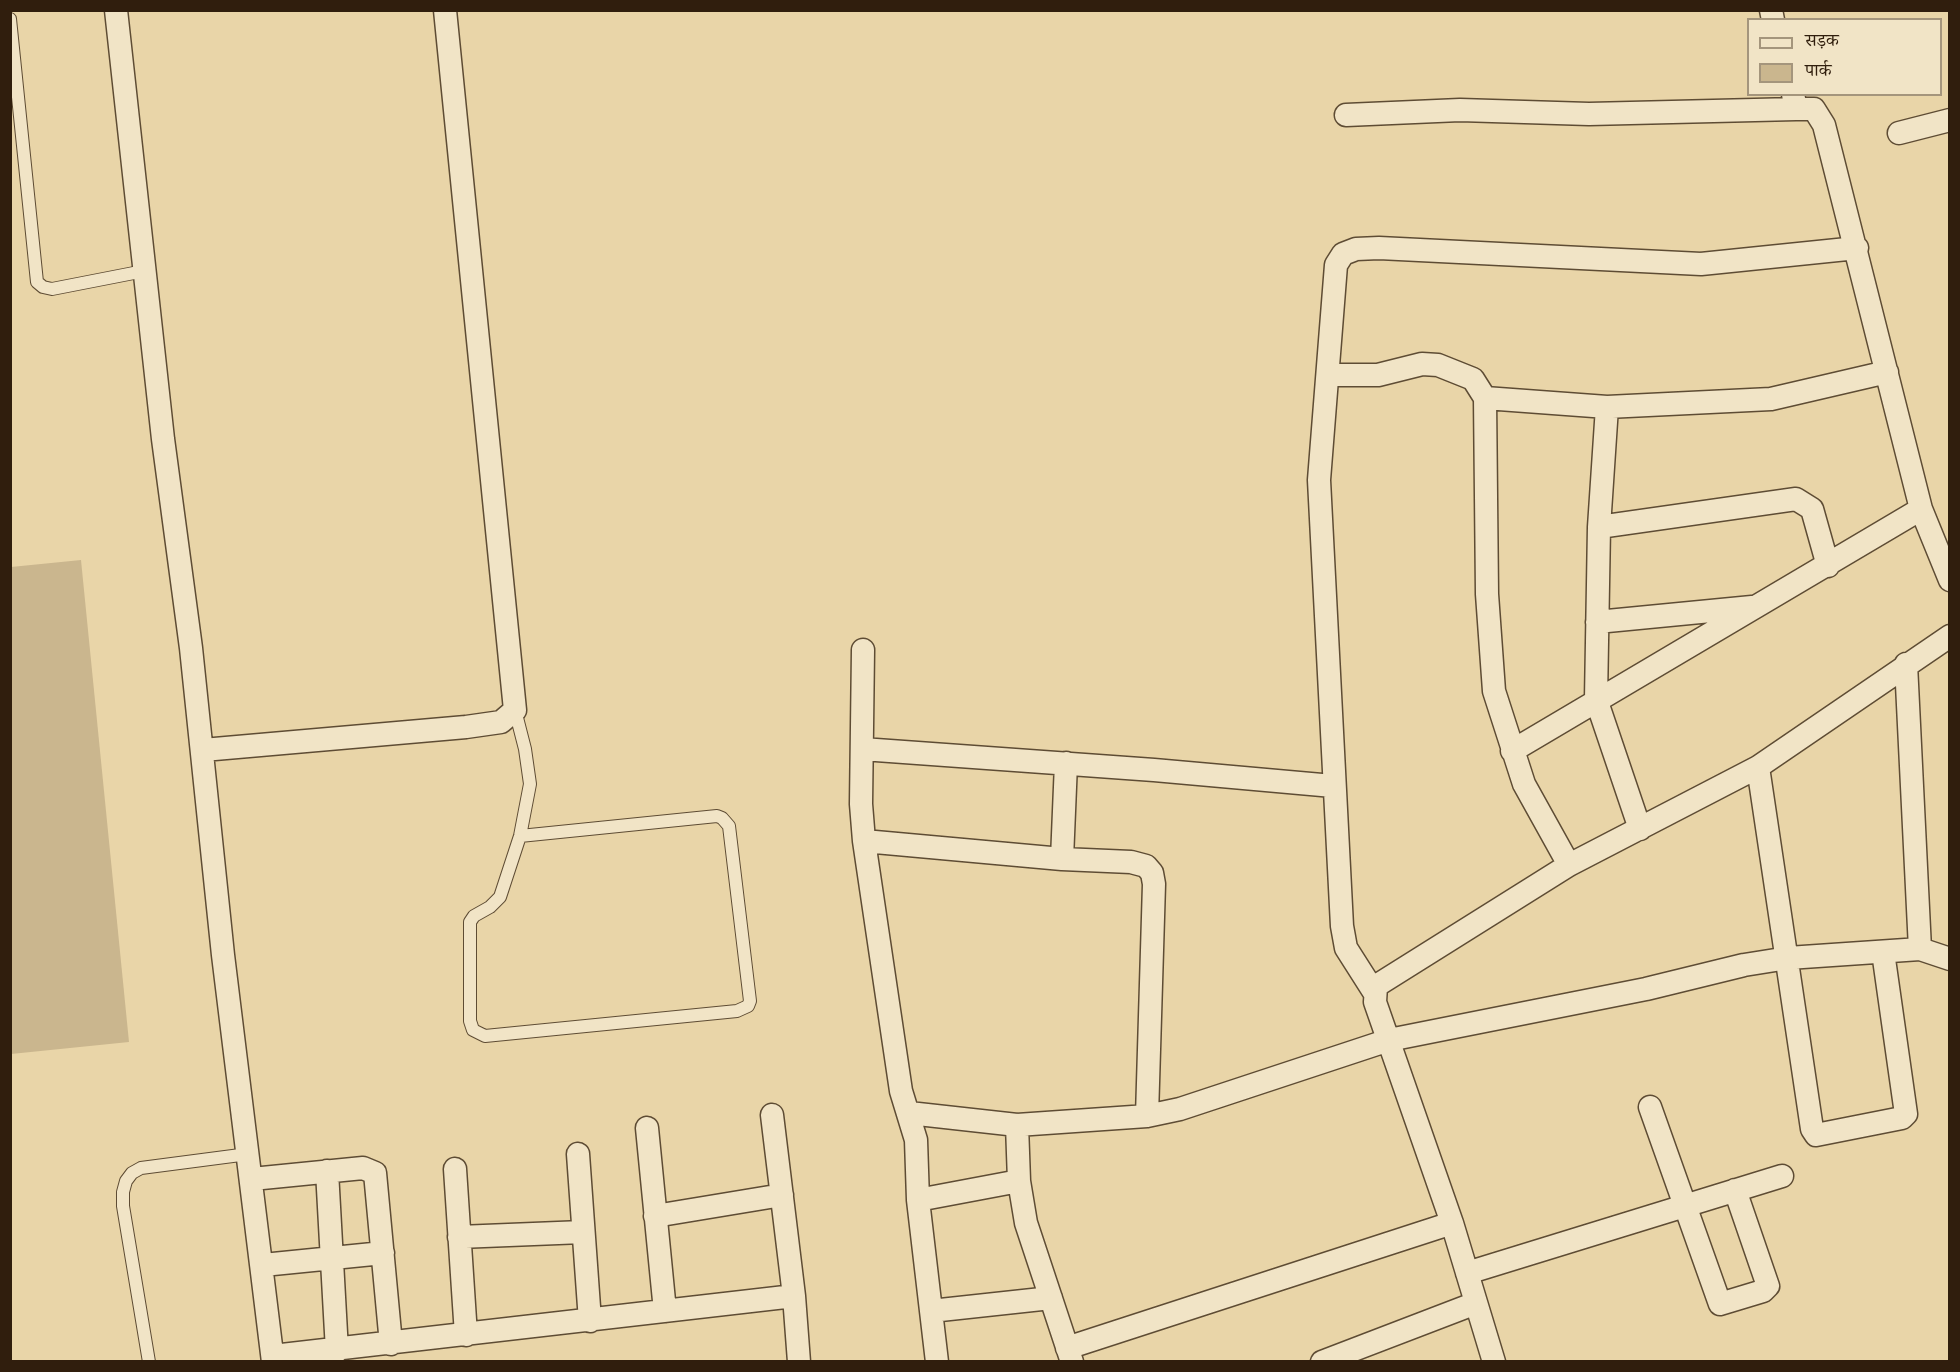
<!DOCTYPE html>
<html>
<head>
<meta charset="utf-8">
<style>
  body { margin:0 }
  #map { position:relative; width:1960px; height:1372px; overflow:hidden; background:#e9d5a8; font-family:Vollkorn,"Noto Serif Devanagari",serif }
  canvas { display:block }
  .frame { position:absolute; inset:0; border:12px solid #301e0d; pointer-events:none }
  .legend { position:absolute; left:1747px; top:18px; width:195px; height:78px; box-sizing:border-box; background:#f1e4c6; border:2px solid #a4957c; margin:0; padding:8px 10px; list-style:none; font-size:18px; color:#301e0d }
  .legend li { display:flex; align-items:center; gap:12px; height:30px }
  .legend b { width:30px; border:2px solid #a4957c }
</style>
</head>
<body>
<div id="map">
<canvas width="1960" height="1372"></canvas>
<div class="frame"></div>
<ul class="legend">
<li><b style="height:8px;background:#f1e4c6"></b>सड़क</li>
<li><b style="height:16px;background:#cab68e"></b>पार्क</li>
</ul>
</div>
<script>
const ctx = document.querySelector('canvas').getContext('2d');
ctx.lineJoin = 'round';
function fillPath(path, color) { ctx.fillStyle = color; ctx.fill(path, 'evenodd'); }
const shape = rows => new Path2D(rows.map(r => 'M' + r).join(''));
function strokePath(path, color, width, dash) { ctx.strokeStyle = color; ctx.lineWidth = width; ctx.lineCap = dash ? 'butt' : 'round'; ctx.setLineDash(dash || []); ctx.stroke(path); }
fillPath(shape([
  [81,560,129,1042,11,1054,11,567]
]), '#cab68e');
const service = shape([
  [10,19,37,282,43,287,52,289,144,271],
  [515,710,525,749,530,784,520,836,500,897,490,907,474,916,470,922,470,1021,473,1030,485,1036,737,1011,748,1006,750,1001,729,826,722,818,717,816,520,836],
  [149,1362,123,1206,123,1192,126,1181,132,1173,141,1168,248,1154]
]);
const minor = shape([
  [116,10,163,439,191,648,223,955,273,1362],
  [1771,10,1773,20],
  [1793,94,1796,109,1814,109,1824,125,1921,509,1950,580],
  [1346,115,1460,110,1589,114,1796,109],
  [1899,133,1950,120],
  [1328,375,1378,375,1422,364,1438,365,1473,379,1485,398],
  [1607,407,1599,527,1596,699,1640,829],
  [1599,527,1796,499,1812,509,1828,566],
  [1597,622,1752,607],
  [863,650,861,804,864,841,901,1091,916,1140,918,1200,937,1362],
  [1906,664,1920,949],
  [862,749,1154,770,1333,786],
  [203,750,466,727,501,722,515,710,445,10],
  [1512,751,1921,509],
  [1758,767,1812,1129,1816,1135,1902,1118,1906,1114,1883,952],
  [864,841,1062,859,1066,763],
  [1062,859,1131,862,1146,866,1152,873,1154,884,1147,1116],
  [1569,865,1524,784,1494,691,1487,594,1485,398,1607,407,1771,399,1887,372],
  [1374,992,1346,948,1342,926,1319,480,1336,265,1343,254,1356,249,1379,248,1701,264,1857,248],
  [1650,1107,1720,1304,1763,1291,1768,1286,1735,1190],
  [909,1113,1017,1125,1147,1116,1180,1109,1389,1040,1646,989,1744,965,1788,958,1920,949,1950,959],
  [1017,1125,1019,1181,1026,1223,1072,1362],
  [647,1128,665,1311],
  [578,1154,590,1321],
  [455,1169,466,1335],
  [327,1171,337,1351],
  [252,1179,363,1168,375,1173,391,1344],
  [918,1200,1019,1181],
  [655,1216,782,1195],
  [459,1237,583,1232],
  [263,1265,383,1253],
  [1467,1273,1782,1176],
  [794,1296,799,1362],
  [931,1311,1051,1298],
  [1067,1348,1452,1223],
  [273,1356,794,1296,772,1115],
  [1322,1362,1476,1303],
  [1494,1362,1452,1223,1375,1002,1376,986,1569,865,1758,767,1950,636]
]);
strokePath(service, '#5e4c34', 14);
strokePath(minor, '#5e4c34', 25);
strokePath(service, '#f1e4c6', 12);
strokePath(minor, '#f1e4c6', 22);
</script>
</body>
</html>
